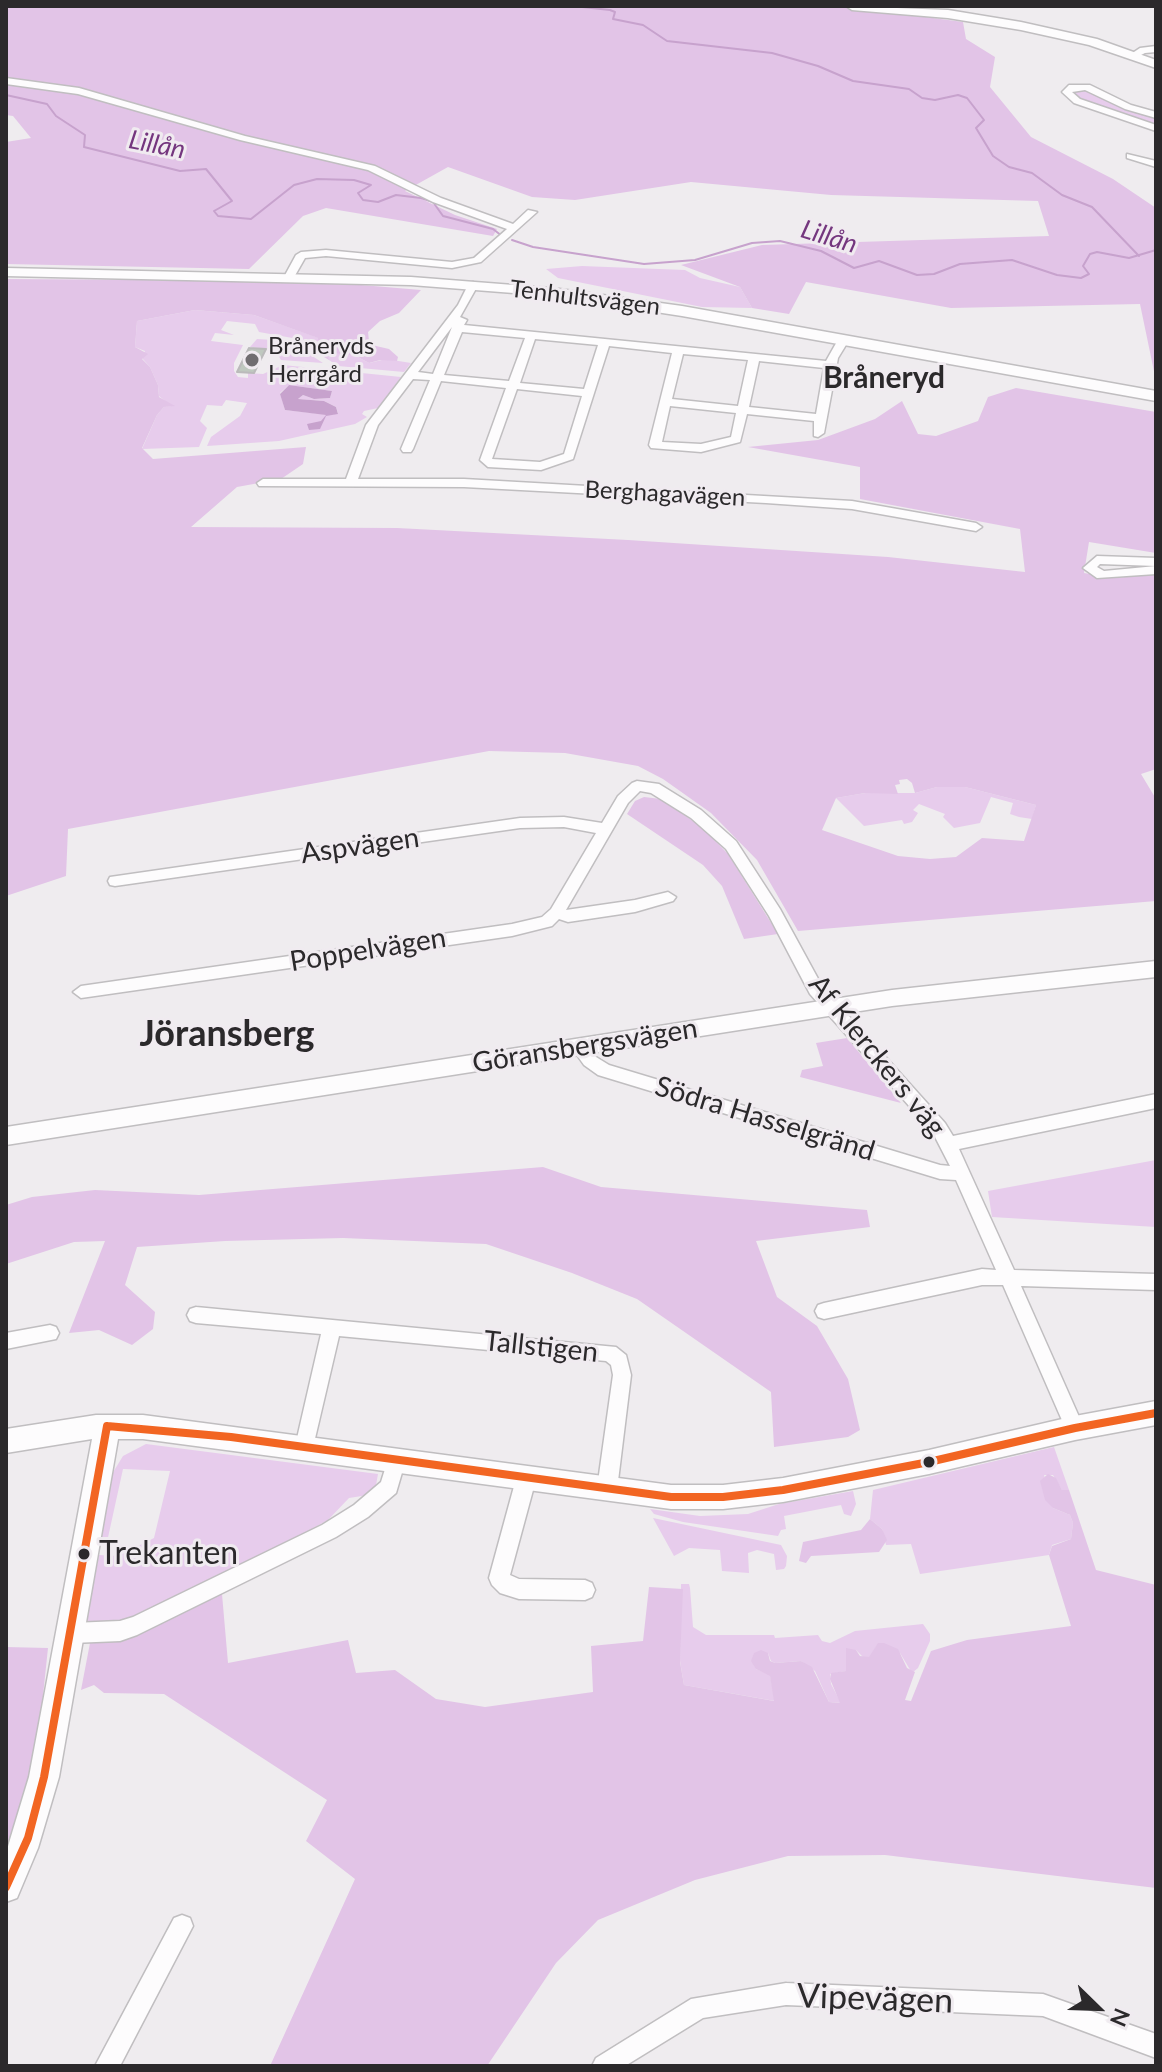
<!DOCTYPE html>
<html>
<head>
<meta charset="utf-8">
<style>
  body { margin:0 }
  #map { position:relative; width:1162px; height:2072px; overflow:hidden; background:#efecef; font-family:Lato,sans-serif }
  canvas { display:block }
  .frame { position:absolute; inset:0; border:8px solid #2b292b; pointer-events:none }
  .north { position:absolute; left:1058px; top:1968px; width:80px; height:80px; -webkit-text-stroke:6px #f0ebf0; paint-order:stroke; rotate:113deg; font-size:22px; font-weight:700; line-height:32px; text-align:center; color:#2b292b }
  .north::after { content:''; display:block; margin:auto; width:28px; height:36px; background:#2b292b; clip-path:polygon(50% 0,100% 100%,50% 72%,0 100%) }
</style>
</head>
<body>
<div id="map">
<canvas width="1162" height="2072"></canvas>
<div class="frame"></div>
<div class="north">N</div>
</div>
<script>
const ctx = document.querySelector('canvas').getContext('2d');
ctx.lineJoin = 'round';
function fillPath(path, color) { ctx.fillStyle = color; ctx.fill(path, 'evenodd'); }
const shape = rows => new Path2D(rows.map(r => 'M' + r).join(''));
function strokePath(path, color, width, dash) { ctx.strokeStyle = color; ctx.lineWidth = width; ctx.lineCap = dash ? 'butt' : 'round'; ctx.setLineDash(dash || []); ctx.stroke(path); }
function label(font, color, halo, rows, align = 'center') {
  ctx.font = font + ' Lato,sans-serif'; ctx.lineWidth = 6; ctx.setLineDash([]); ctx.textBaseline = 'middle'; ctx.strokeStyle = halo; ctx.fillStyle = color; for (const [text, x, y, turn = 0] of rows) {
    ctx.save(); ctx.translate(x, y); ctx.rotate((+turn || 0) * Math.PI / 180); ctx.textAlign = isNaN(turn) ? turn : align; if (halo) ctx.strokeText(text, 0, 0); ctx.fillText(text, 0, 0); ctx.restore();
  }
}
fillPath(shape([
  [1084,89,1156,117,1156,126,1073,98,1073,90],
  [582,266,685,270,700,278,740,287,752,308,702,307,558,278,546,269],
  [195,310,254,315,319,338,319,354,298,339,259,332,255,324,227,321,221,330,234,335,215,333,211,341,243,345,234,363,234,371,238,377,248,378,248,373,263,374,283,365,401,377,378,408,364,411,362,414,367,417,355,424,279,441,207,446,211,437,240,416,247,403,226,400,222,406,207,405,200,421,207,428,199,447,142,449,157,415,164,407,171,406,159,396,158,385,150,367,142,358,145,351,135,347,137,321],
  [289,385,332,391,330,398,314,399,303,395,298,399,324,401,336,407,338,413,331,415,285,410,280,393],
  [257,339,289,341,323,363,281,360,275,350,250,347],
  [327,351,356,356,369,363,386,359,411,363,404,372,338,366,329,360],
  [937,787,965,787,1036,805,1032,819,1019,817,1010,814,1013,803,991,797,980,823,954,828,943,817,945,814,919,804,913,810,918,813,912,822,904,824,902,820,864,826,836,798,865,793,915,793],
  [1156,1160,1156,1227,992,1217,988,1191],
  [146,1444,378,1474,375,1491,368,1495,349,1498,328,1520,257,1559,130,1622,86,1625,99,1555,118,1556,154,1538,170,1471,123,1469,107,1542,100,1542,112,1474,123,1456],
  [1054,1447,1069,1490,1062,1490,1053,1475,1044,1475,1053,1508,1070,1515,1073,1523,1071,1539,1052,1545,1049,1555,920,1574,911,1544,886,1545,882,1529,870,1519,873,1490],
  [853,1491,856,1504,851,1516,844,1514,841,1505,784,1516,786,1529,781,1530,778,1536,683,1522,654,1514,650,1509,700,1516,748,1514,779,1504],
  [653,1518,781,1545,787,1556,786,1566,784,1569,776,1570,774,1554,757,1550,748,1553,749,1573,722,1571,720,1550,689,1548,674,1556],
  [681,1584,689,1584,690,1588,693,1627,706,1635,774,1635,775,1638,818,1635,822,1641,830,1643,855,1631,923,1624,930,1634,930,1641,918,1668,912,1673,900,1653,876,1647,870,1657,863,1657,856,1650,846,1671,830,1674,831,1684,841,1703,829,1702,815,1671,801,1661,775,1663,771,1661,768,1653,756,1669,770,1675,775,1701,684,1685,680,1661]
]), '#e7ccec');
fillPath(shape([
  [6,6,905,6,903,14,963,22,966,39,995,57,990,87,1031,137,1113,179,1156,208,1156,381,1140,304,951,308,806,282,789,314,752,308,740,287,681,265,762,245,1049,236,1038,201,831,195,691,182,575,200,532,197,448,167,405,191,455,215,497,229,493,236,326,208,303,216,249,269,6,264,6,142,31,138,13,116,6,115],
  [6,279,314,281,421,290,399,313,380,321,368,332,369,341,376,346,389,349,398,357,397,361,380,360,369,363,356,356,328,352,329,360,319,354,318,338,254,315,195,310,137,321,135,347,148,354,142,359,150,367,158,385,159,397,175,406,164,407,157,415,142,448,153,459,306,447,303,464,281,479,237,487,191,527,397,528,628,540,888,557,1025,572,1020,529,860,499,860,467,748,447,818,440,875,419,902,401,918,434,936,436,978,421,988,397,1016,388,1156,412,1154,449,1156,553,1089,542,1084,573,1114,578,1156,574,1156,769,1141,774,1156,799,1156,901,798,931,757,860,711,813,663,779,638,766,565,753,489,751,68,829,66,876,6,896],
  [907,779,912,783,915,793,937,787,965,787,1036,805,1024,841,982,838,956,857,930,859,898,856,822,830,836,798,865,793,898,794,895,785,900,784,899,780],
  [644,797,661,799,703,828,728,854,778,934,744,939,722,886,703,865,627,814,635,801],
  [847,1038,901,1103,800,1077,802,1070,823,1066,816,1043],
  [543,1167,601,1187,867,1210,870,1227,756,1241,777,1297,817,1326,848,1379,860,1430,848,1437,774,1447,771,1392,637,1299,572,1273,486,1244,343,1238,225,1241,137,1247,125,1285,155,1312,153,1329,132,1345,99,1330,69,1333,105,1241,74,1242,6,1264,6,1205,32,1197,95,1190,199,1195],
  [1048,1474,1056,1478,1062,1490,1069,1490,1096,1570,1156,1585,1156,1888,885,1855,788,1856,695,1880,598,1920,556,1963,487,2066,270,2066,355,1879,306,1841,327,1800,164,1694,104,1693,94,1685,81,1690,90,1643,141,1632,222,1594,228,1663,348,1640,356,1673,395,1670,436,1699,485,1707,593,1692,591,1646,643,1641,649,1587,683,1589,680,1662,684,1685,774,1701,770,1676,756,1669,751,1661,754,1653,761,1650,768,1653,770,1661,775,1663,801,1661,812,1667,829,1702,840,1703,830,1679,831,1673,846,1671,846,1648,856,1650,860,1656,869,1657,878,1643,884,1643,898,1649,907,1668,915,1672,905,1700,911,1701,931,1651,967,1640,1071,1626,1049,1555,1052,1546,1071,1539,1073,1523,1070,1515,1053,1508,1045,1500,1040,1481],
  [870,1519,882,1529,887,1540,879,1552,811,1556,806,1563,799,1561,803,1542,861,1530],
  [6,1647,48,1648,39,1733,16,1831,13,1840,6,1841]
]), '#e2c4e7');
fillPath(shape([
  [289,385,332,391,330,398,314,399,303,395,298,399,324,401,336,407,338,414,326,416,320,429,309,430,307,424,321,421,326,415,285,410,280,394]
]), '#c7a2cd');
strokePath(shape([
  [573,6,610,10,615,12,613,19,643,25,667,41,772,53,818,66,853,81,909,89,922,98,935,100,958,95,967,98,984,120,976,128,993,156,1009,167,1032,173,1062,195,1092,207,1139,256],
  [6,95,47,104,56,116,85,135,84,147,180,171,206,169,232,201,214,211,218,216,251,219,294,185,317,179,354,180,371,185,358,193,363,200,378,202,396,195,421,198,433,202,443,216,493,229,502,236],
  [512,240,533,247,644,264,695,260,752,243,780,241,821,251,854,268,879,261,917,275,934,274,960,264,1012,260,1057,275,1081,278,1089,274,1083,266,1090,254,1097,252,1129,258,1156,250]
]), '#c7a2cd', 2);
const building = shape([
  [249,348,266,349,254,373,237,372,249,348]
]);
fillPath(building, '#bfc8bf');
strokePath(building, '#bbbabb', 2);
const minor = shape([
  [1156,46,1156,52,1145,53,1133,59,1128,56,1140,48,1156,46],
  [6,78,79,88,245,136,375,166,441,198,513,224,528,210,537,212,481,262,452,268,326,256,305,258,293,279,285,279,284,277,296,255,301,252,326,250,452,262,474,258,507,229,433,202,368,170,240,140,78,94,6,84,6,78],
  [1069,85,1090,85,1131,105,1156,112,1156,118,1125,109,1085,90,1072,92,1080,99,1156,125,1156,131,1074,103,1062,92,1069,85],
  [1127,154,1156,161,1156,167,1127,158,1127,154],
  [473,282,478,285,460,317,467,320,464,325,826,361,839,338,847,338,849,340,838,358,824,433,818,437,814,436,814,421,747,414,740,442,701,452,651,448,649,445,672,353,609,346,573,459,541,470,488,467,480,460,506,388,441,381,413,449,411,452,403,452,401,449,430,380,413,379,378,425,358,479,464,479,852,501,976,523,982,527,976,531,852,509,766,503,464,487,259,486,257,483,263,479,346,479,366,425,458,305,469,283,473,282],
  [452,327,433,374,418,372,452,327],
  [462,332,525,338,509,381,444,375,462,332],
  [535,339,598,345,584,389,520,383,535,339],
  [683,354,748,360,738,406,672,399,683,354],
  [759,361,824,368,816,414,749,407,759,361],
  [517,389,582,396,564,454,540,462,492,459,517,389],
  [670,406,736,413,731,437,701,444,662,442,670,406],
  [1097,556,1156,558,1156,566,1100,564,1097,567,1104,571,1156,566,1156,574,1097,578,1083,568,1097,556],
  [637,781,659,784,701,810,736,841,780,909,822,986,945,1123,953,1136,1156,1094,1156,1108,959,1149,1014,1270,1156,1274,1156,1290,1021,1286,1084,1428,1082,1434,1075,1437,1068,1434,1003,1285,982,1285,824,1319,818,1317,815,1311,818,1305,824,1303,982,1269,996,1270,956,1180,940,1179,598,1075,584,1065,574,1051,572,1047,574,1043,580,1041,586,1043,596,1057,609,1065,940,1165,950,1166,933,1133,810,994,769,916,726,849,691,818,651,793,640,791,628,803,566,910,635,900,668,892,676,897,673,901,635,912,568,922,559,919,552,926,512,936,81,998,73,992,81,986,512,924,542,917,551,909,596,833,564,827,520,828,115,886,110,885,108,881,110,877,520,818,564,817,602,823,618,796,632,783,637,781],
  [196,1307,616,1347,626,1355,631,1375,617,1489,614,1495,607,1498,600,1495,597,1489,613,1375,611,1365,606,1361,339,1336,313,1447,311,1453,304,1456,297,1453,295,1447,321,1334,196,1323,190,1321,187,1315,190,1309,196,1307],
  [50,1325,56,1327,59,1333,56,1339,6,1349,6,1333,50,1325],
  [397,1450,404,1453,406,1459,396,1493,368,1517,336,1537,137,1635,120,1641,72,1643,65,1640,62,1633,65,1626,72,1623,120,1621,133,1617,322,1525,354,1505,381,1482,390,1453,397,1450],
  [526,1470,533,1473,536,1479,510,1575,519,1579,585,1580,592,1583,595,1590,592,1597,585,1600,519,1599,500,1593,492,1585,489,1578,516,1479,519,1473,526,1470],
  [182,1915,190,1918,193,1926,120,2066,95,2066,174,1918,182,1915],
  [786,1983,1043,1994,1156,2034,1156,2058,1043,2016,786,2005,703,2018,625,2066,592,2066,596,2058,691,1999,786,1983]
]);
const tertiary = shape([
  [846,6,948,10,1021,22,1097,39,1156,60,1156,68,1089,45,1021,30,948,18,852,10,846,6],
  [6,268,411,277,552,288,682,306,1156,391,1156,401,682,316,552,296,411,285,6,276,6,268],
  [1156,961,1156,977,892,1006,6,1145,6,1127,892,990,1156,961],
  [1156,1401,1156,1425,1075,1440,929,1474,783,1502,723,1509,671,1509,143,1439,118,1439,59,1777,38,1848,17,1898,6,1902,6,1853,29,1777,92,1439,6,1453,6,1429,96,1415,143,1415,671,1485,723,1485,783,1478,929,1450,1075,1416,1156,1401]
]);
strokePath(minor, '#c0bec0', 3);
strokePath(tertiary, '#c0bec0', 3);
fillPath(minor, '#fdfcfd');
fillPath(tertiary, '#fdfcfd');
strokePath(shape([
  [107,1426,231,1437,671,1497,723,1497,783,1490,929,1462,1075,1428,1156,1413],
  [6,1887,28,1838,44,1777,107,1426]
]), '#f26522', 8);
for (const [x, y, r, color] of [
  [252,360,8,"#706d70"],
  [929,1462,7,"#2b292b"],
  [84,1554,7,"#2b292b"]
]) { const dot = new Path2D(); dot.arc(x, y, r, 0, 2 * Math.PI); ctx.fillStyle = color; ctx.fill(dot); strokePath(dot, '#f0ebf0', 3); }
label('24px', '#2b292b', '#f0ebf0', [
  ["Tenhultsvägen",585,298,7],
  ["Berghagavägen",665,494,3]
]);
label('24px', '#2b292b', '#f0ebf0', [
  ["Bråneryds",268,346],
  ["Herrgård",268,374]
], 'left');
label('italic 26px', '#74367e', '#f0ebf0', [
  ["Lillån",157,145,11],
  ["Lillån",829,237,17]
]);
label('28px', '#2b292b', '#f0ebf0', [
  ["Aspvägen",360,846,-8],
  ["Poppelvägen",368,950,-9],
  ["Göransbergsvägen",585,1046,-9],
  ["Af Klerckers väg",877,1056,51],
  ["Södra Hasselgränd",765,1119,17],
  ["Tallstigen",541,1347,6]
]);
label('bold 30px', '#2b292b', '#f0ebf0', [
  ["Bråneryd",884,378]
]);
label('32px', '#2b292b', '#f0ebf0', [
  ["Trekanten",99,1554]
], 'left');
label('34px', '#2b292b', '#f0ebf0', [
  ["Vipevägen",875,1999,2]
]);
label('bold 36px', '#2b292b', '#f0ebf0', [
  ["Jöransberg",227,1034]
]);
</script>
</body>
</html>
